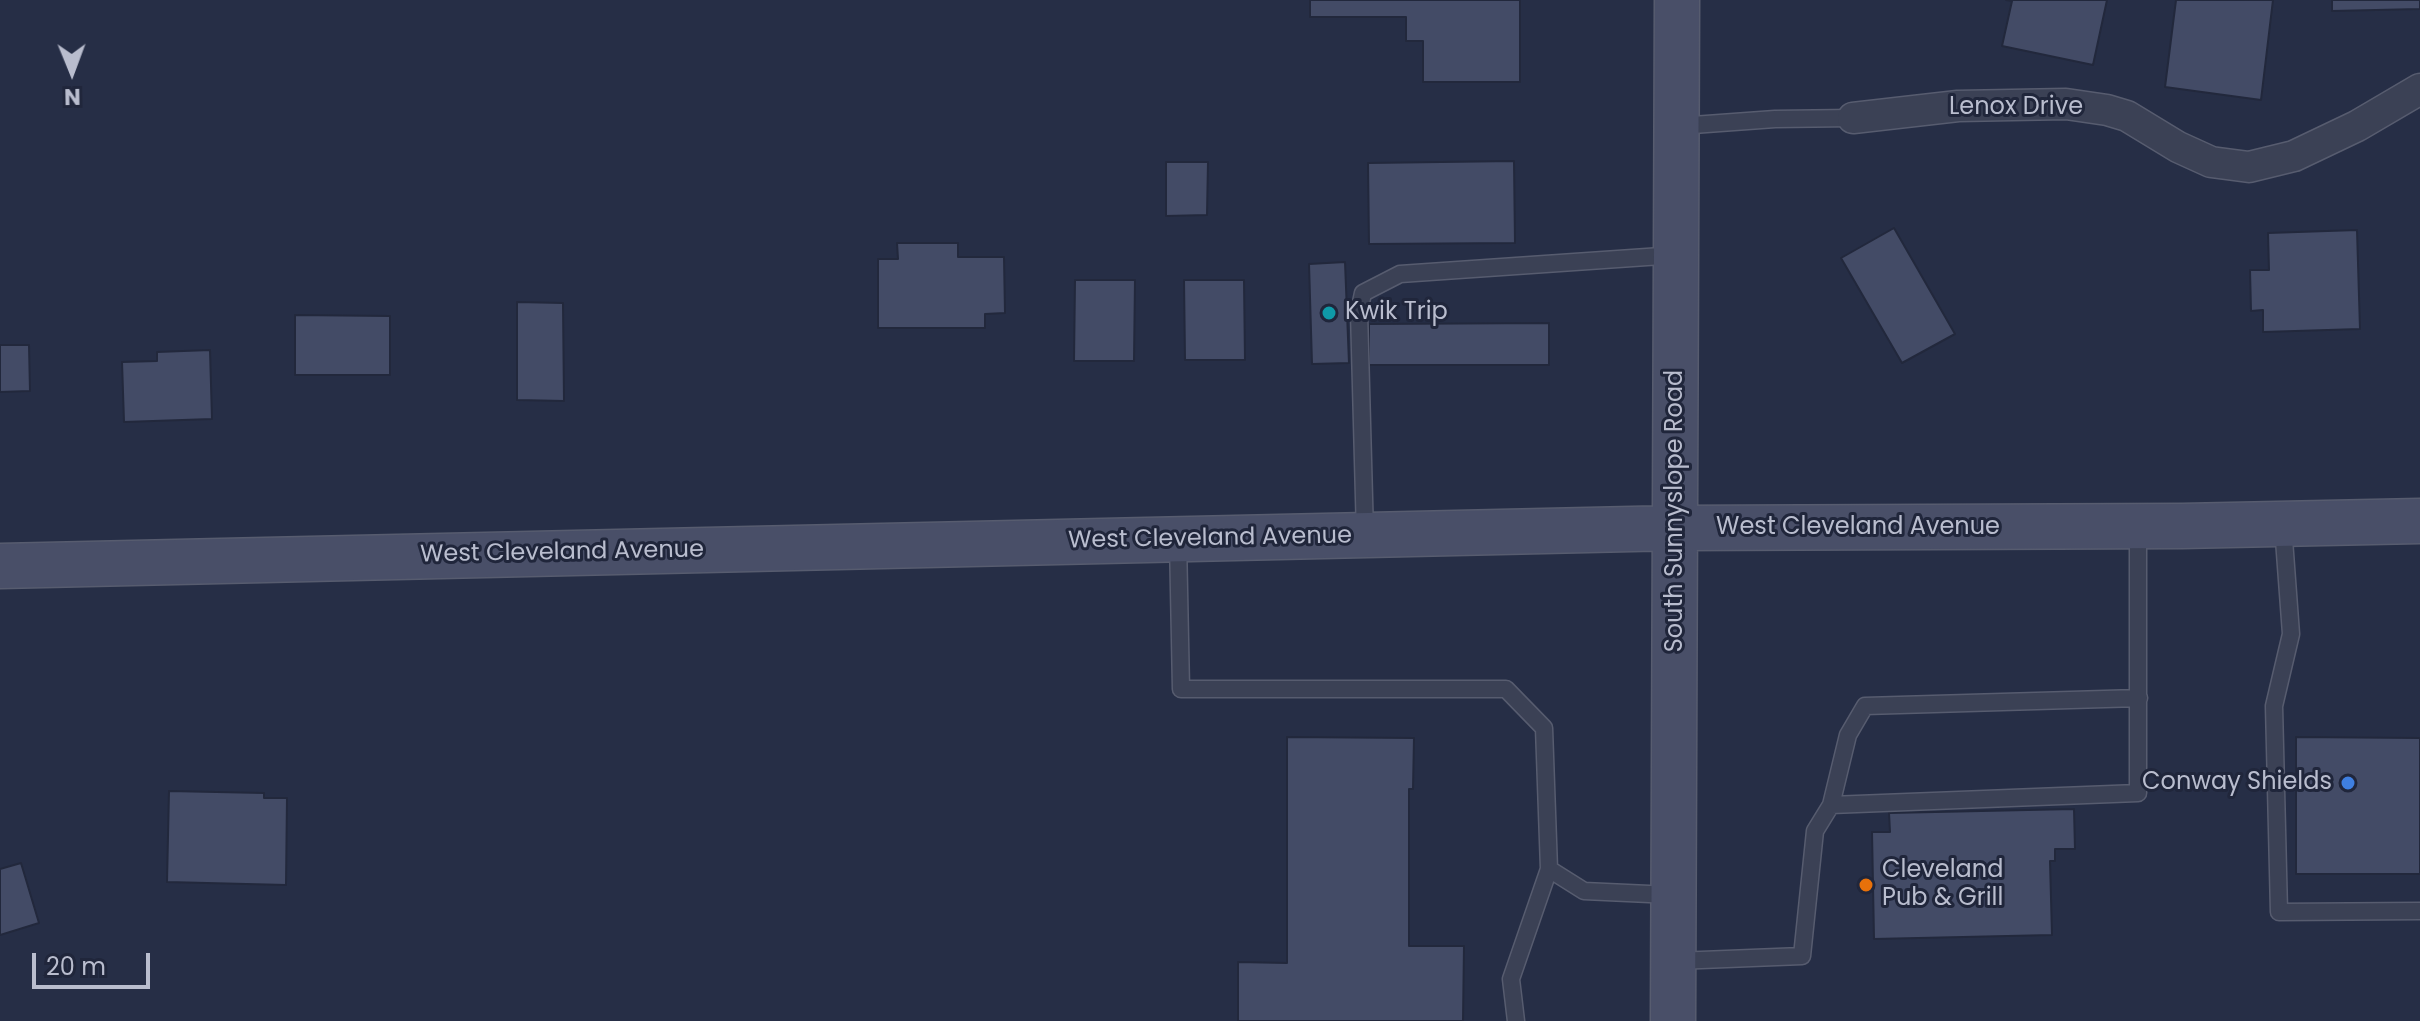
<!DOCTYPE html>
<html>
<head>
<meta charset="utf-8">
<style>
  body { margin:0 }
  #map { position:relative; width:2420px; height:1021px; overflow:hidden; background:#262e46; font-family:Poppins,sans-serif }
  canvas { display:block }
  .north { position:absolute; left:32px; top:32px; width:80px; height:80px; -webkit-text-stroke:6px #20263b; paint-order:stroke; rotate:179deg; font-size:22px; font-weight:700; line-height:32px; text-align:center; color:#b9bdce }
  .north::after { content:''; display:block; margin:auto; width:28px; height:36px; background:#b9bdce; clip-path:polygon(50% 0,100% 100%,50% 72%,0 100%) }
  .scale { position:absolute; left:32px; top:953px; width:118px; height:36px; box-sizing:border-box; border:4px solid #b9bdce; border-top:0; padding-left:10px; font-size:24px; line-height:28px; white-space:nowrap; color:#b9bdce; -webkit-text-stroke:6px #20263b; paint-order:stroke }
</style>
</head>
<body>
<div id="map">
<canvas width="2420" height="1021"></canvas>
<div class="north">N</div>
<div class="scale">20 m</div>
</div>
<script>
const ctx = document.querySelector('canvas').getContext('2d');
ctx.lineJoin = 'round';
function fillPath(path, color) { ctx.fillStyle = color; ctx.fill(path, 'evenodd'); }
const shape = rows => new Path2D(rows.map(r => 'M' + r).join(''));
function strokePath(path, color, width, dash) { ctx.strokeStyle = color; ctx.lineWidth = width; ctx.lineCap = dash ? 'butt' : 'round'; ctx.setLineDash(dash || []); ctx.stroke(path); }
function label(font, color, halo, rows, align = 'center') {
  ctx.font = font + ' Poppins,sans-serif'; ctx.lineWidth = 6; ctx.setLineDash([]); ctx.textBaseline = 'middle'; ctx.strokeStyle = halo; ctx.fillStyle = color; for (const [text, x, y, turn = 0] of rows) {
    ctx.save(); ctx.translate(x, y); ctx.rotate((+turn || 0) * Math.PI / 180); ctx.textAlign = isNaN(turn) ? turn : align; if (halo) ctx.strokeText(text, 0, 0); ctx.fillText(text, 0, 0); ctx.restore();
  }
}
const building = shape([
  [1310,0,1520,0,1520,82,1423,82,1423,41,1406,41,1406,17,1310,17,1310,0],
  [2006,0,2107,0,2093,65,2002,46,2012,1,2006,0],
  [2176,0,2273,0,2261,100,2165,87,2176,0],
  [2332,0,2420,0,2420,9,2332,11,2332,0],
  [1514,161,1515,243,1369,244,1368,163,1514,161],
  [1166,162,1208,162,1207,215,1166,216,1166,162],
  [1894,228,1955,334,1902,363,1841,258,1894,228],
  [2357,230,2360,329,2263,332,2263,310,2251,311,2250,270,2269,270,2268,233,2357,230],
  [897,243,958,243,958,257,1004,257,1005,313,985,314,985,328,878,328,878,259,898,259,897,243],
  [1345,262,1349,363,1312,364,1309,264,1345,262],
  [1075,280,1135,280,1134,361,1074,361,1075,280],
  [1184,280,1244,280,1245,360,1185,360,1184,280],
  [517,302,563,303,564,401,517,400,517,302],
  [295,315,390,316,390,375,295,375,295,315],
  [1549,323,1549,365,1369,365,1369,324,1549,323],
  [0,345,29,345,30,391,0,392,0,345],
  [210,350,212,419,124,422,122,362,157,361,157,352,210,350],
  [1287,737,1414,738,1413,789,1409,789,1409,946,1464,946,1463,1021,1238,1021,1238,962,1287,963,1287,737],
  [2296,737,2420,738,2420,874,2296,874,2296,737],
  [169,791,264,793,264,798,287,798,286,885,167,882,169,791],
  [2074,809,2075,849,2055,849,2055,861,2050,861,2052,935,1874,939,1872,832,1890,832,1889,813,2074,809],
  [21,863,39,923,0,935,0,869,21,863]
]);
fillPath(building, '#434b66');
strokePath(building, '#22283c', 2);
const lane = shape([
  [1679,126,1775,119,1853,118],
  [2283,526,2291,634,2274,706,2279,912,2420,911],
  [1365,535,1359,312,1363,293,1400,274,1676,255],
  [1178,541,1181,689,1506,689,1544,728,1549,869,1584,891,1671,895],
  [1831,805,2138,793,2138,528],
  [1676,961,1802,956,1815,831,1831,805,1848,735,1865,706,2139,698],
  [1516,1021,1511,979,1549,869]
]);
const street = shape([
  [1853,118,1958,106,2066,104,2107,110,2127,116,2178,147,2211,162,2249,167,2294,156,2357,126,2420,89]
]);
const secondary = shape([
  [0,566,1676,528,2182,526,2420,521],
  [1673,1021,1677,0]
]);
strokePath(lane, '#575c6f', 19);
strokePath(street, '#575c6f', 33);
strokePath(secondary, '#575c6f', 47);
strokePath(lane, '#3b4155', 16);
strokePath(street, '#3b4155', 30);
strokePath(secondary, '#494f68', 44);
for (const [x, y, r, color] of [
  [1329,313,8,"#0f9aa8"],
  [2348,783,8,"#3f7fe0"],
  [1866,885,8,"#e8710a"]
]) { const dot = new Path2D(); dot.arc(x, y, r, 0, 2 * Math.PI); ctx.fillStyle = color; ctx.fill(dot); strokePath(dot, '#20263b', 3); }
label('24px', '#b9bdce', '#20263b', [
  ["Lenox Drive",2016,108],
  ["South Sunnyslope Road",1676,511,-90],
  ["West Cleveland Avenue",1858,528],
  ["West Cleveland Avenue",1210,539,-1],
  ["West Cleveland Avenue",562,553,-1]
]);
label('24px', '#b9bdce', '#20263b', [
  ["Kwik Trip",1345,313],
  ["Conway Shields",2332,783,"right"],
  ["Cleveland",1882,871],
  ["Pub & Grill",1882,899]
], 'left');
</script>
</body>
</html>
